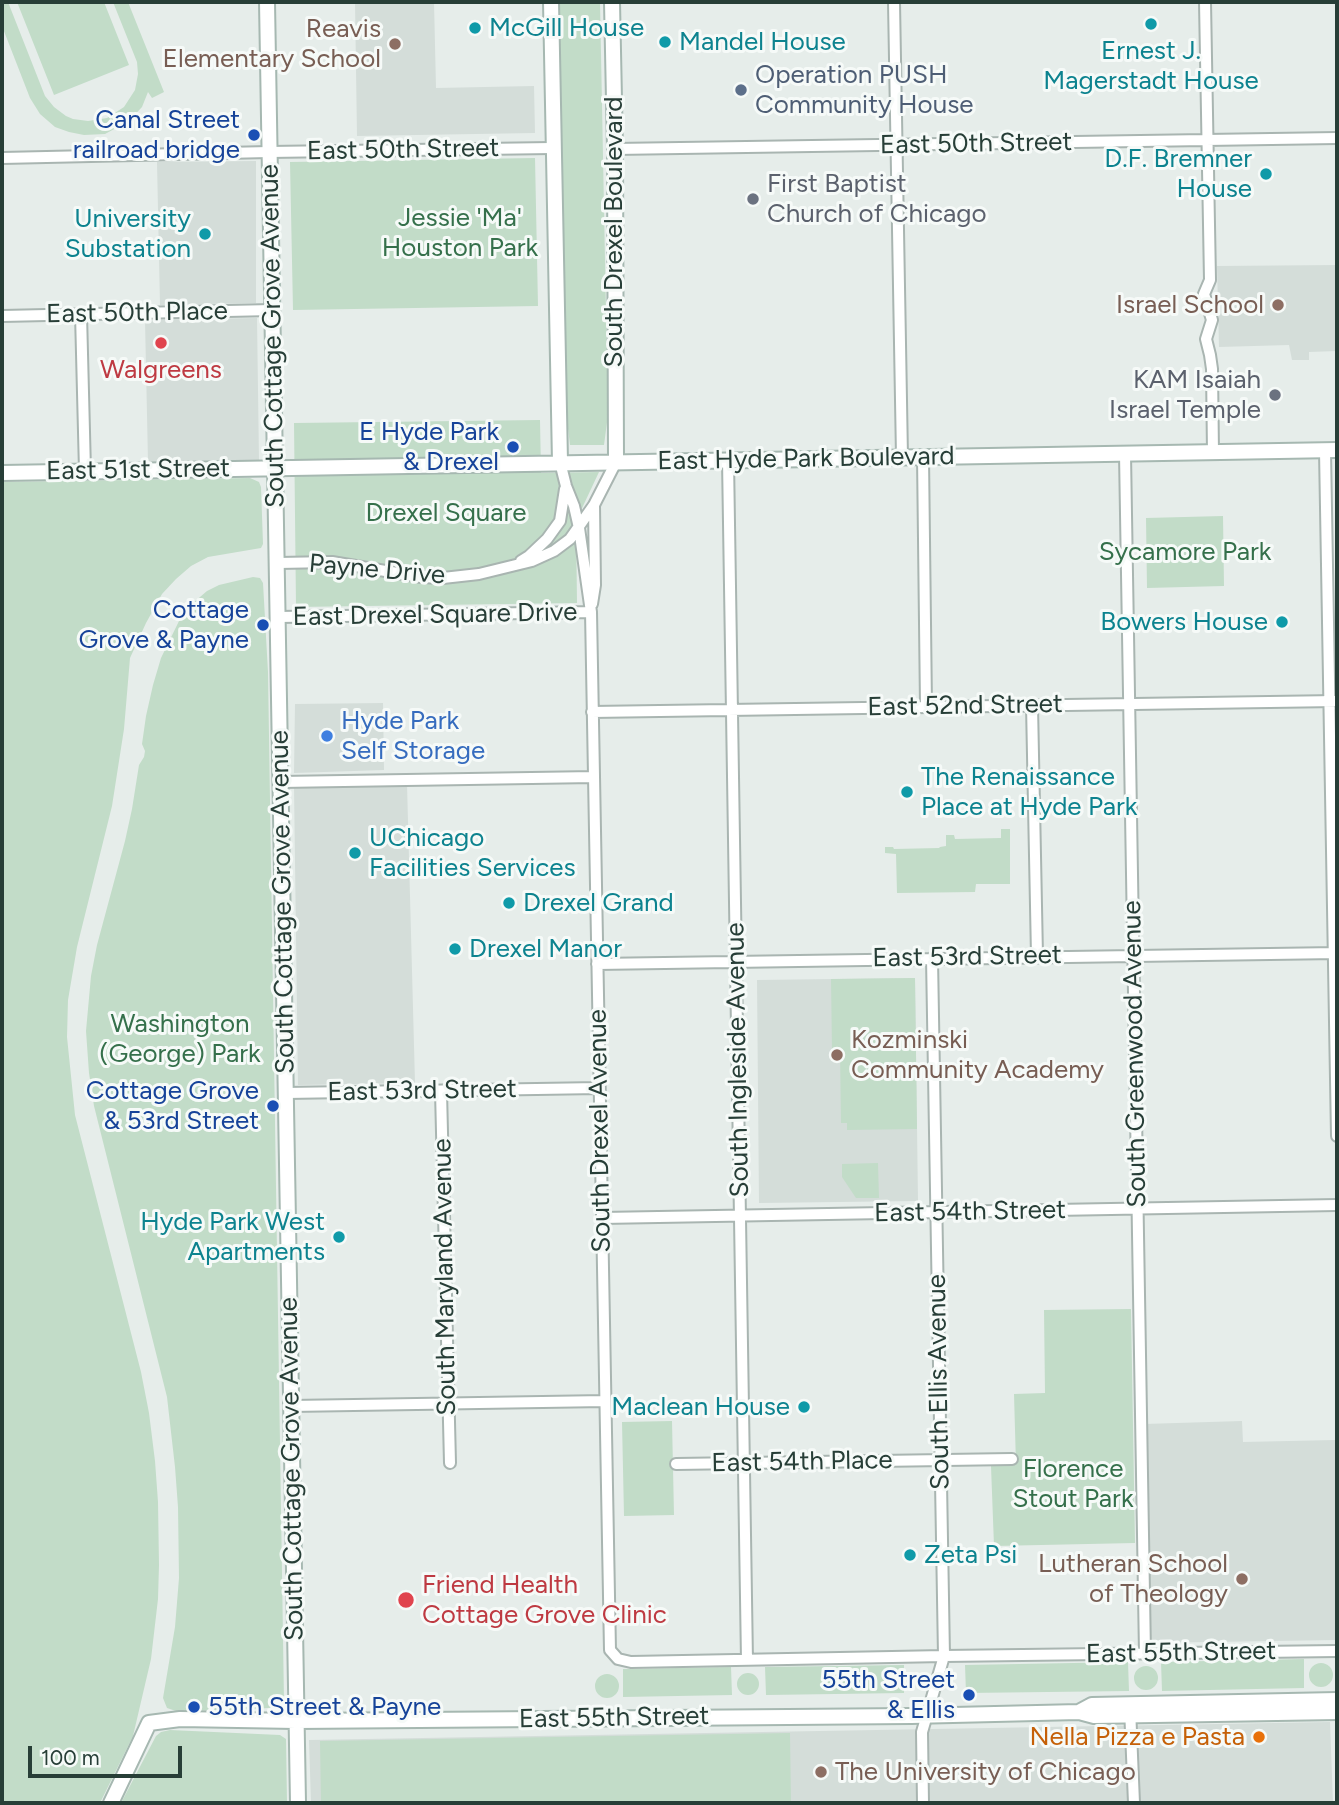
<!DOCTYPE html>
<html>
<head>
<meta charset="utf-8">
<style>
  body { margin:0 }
  #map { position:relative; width:1339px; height:1805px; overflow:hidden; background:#e6edea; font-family:Figtree,sans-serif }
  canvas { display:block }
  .frame { position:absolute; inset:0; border:4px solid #273e37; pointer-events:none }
  .scale { position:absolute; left:28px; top:1746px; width:154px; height:32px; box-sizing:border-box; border:4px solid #273e37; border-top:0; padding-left:9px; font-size:21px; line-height:24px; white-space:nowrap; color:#273e37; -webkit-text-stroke:5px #f6faf8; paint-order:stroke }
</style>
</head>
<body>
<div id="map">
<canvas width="1339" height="1805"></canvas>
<div class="frame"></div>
<div class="scale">100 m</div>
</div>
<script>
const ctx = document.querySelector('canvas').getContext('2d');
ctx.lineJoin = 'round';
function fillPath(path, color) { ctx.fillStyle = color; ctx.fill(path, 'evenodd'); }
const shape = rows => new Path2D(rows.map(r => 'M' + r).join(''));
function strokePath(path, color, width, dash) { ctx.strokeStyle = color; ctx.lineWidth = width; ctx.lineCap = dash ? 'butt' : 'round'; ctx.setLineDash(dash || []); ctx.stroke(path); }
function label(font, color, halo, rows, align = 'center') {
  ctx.font = font + ' Figtree,sans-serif'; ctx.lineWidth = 6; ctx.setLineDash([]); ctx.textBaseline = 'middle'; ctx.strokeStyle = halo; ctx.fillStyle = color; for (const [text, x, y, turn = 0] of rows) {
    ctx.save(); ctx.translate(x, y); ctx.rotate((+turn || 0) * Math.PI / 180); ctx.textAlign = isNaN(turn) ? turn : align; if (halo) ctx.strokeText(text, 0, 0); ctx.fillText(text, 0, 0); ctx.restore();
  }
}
fillPath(shape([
  [355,2,434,2,436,88,534,86,535,133,357,136],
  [256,161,256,303,160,305,157,162],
  [1337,265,1337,351,1309,352,1309,360,1292,360,1289,345,1219,347,1217,266],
  [257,318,259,461,148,462,145,320],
  [383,703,384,770,294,773,295,704],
  [407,784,415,1083,298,1085,294,787],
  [915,978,918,1201,759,1203,757,980],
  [1242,1421,1243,1442,1335,1440,1337,1640,1148,1643,1144,1424],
  [1330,1722,1333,1803,311,1803,309,1740]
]), '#d4ddd9');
fillPath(shape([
  [2,2,8,2,45,96,54,107,66,116,73,119,88,121,107,118,124,107,135,90,138,74,137,62,113,2,128,2,164,92,152,98,148,92,142,107,129,121,105,134,84,135,69,132,55,127,40,114,30,98,2,26],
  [17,2,104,2,129,65,54,95],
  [559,2,600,2,608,415,604,445,570,445,566,412],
  [535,158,538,306,293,310,290,162],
  [540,420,541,473,599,472,576,521,577,603,296,607,294,423],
  [250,478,259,482,261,487,263,544,261,548,208,557,191,566,176,579,162,594,146,623,130,658,124,729,112,806,77,947,68,1000,67,1037,75,1115,141,1372,149,1413,155,1461,158,1502,159,1565,158,1599,151,1659,133,1736,100,1803,2,1803,2,482],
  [1223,516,1224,586,1147,588,1146,518],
  [253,577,260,578,263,583,268,672,284,1702,279,1707,245,1710,176,1711,167,1708,163,1698,175,1627,179,1578,178,1507,175,1467,167,1397,94,1106,89,1073,86,1031,91,976,97,945,125,841,132,809,139,765,144,757,145,751,142,744,146,716,153,685,161,658,179,621,193,603,207,591,219,585],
  [1001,829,1010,829,1010,884,976,884,975,892,897,893,896,854,885,853,885,847,893,847,894,849,939,848,940,847,946,846,946,835,954,835,955,839,1001,838],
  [915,978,917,1129,847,1130,847,1123,841,1123,840,1051,832,1051,831,979],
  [878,1163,879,1198,856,1198,842,1177,842,1164],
  [1131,1309,1135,1543,994,1546,991,1466,1016,1465,1014,1394,1045,1393,1044,1310],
  [672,1421,674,1515,624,1516,622,1422],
  [1304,1659,1304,1688,1162,1691,1161,1662],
  [1128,1662,1129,1691,966,1693,965,1665],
  '1309 1675a12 12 0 1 1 24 0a12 12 0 1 1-24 0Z',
  [904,1665,904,1693,766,1695,765,1667],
  '1134 1678a12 12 0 1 1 24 0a12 12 0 1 1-24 0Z',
  [731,1667,732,1695,623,1697,623,1669],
  '737 1684a11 11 0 1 1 22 0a11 11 0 1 1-22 0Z',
  '595 1686a12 12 0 1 1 24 0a12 12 0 1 1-24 0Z',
  [170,1730,280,1735,286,1739,287,1803,121,1803,156,1736,161,1732],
  [790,1733,791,1803,321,1803,320,1741]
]), '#c2dcc8');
const street = shape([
  [894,2,902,457],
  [1205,2,1210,280,1204,294,1212,320,1206,339,1210,355,1212,369,1213,453],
  [615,149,1337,138],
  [2,158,269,152,552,148],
  [81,314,85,471],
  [2,316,272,310],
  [1325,451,1337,1136],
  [1125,454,1145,1654],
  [923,457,926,706],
  [728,460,747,1660],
  [560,462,566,486,574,506,579,528,591,612,610,1650,618,1659,631,1662,944,1656,1337,1651],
  [521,561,529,556,547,539,560,521,565,489],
  [278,563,332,562,421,577,443,578,479,574,532,561,554,551,570,539,594,505],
  [592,604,595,585,594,505,616,462],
  [279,617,591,612],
  [1032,705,1037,956],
  [592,712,1337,701],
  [281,782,594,777],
  [597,964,1337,953],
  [441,1091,450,1463],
  [286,1093,599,1088],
  [602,1218,1337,1205],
  [291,1406,605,1401],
  [676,1464,1012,1459],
  [1130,1708,1134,1803],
  [923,1803,922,1732,944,1656,932,958]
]);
const secondary = shape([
  [267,2,298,1803],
  [551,2,560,462],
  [612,2,615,149,616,462],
  [2,473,1337,450],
  [1079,1712,1092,1705,1337,1700],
  [111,1803,149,1723,180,1719,296,1721,911,1716,1079,1712,1094,1716,1337,1712]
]);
strokePath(street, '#a9b5b1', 14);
strokePath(secondary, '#a6b8b1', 18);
strokePath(street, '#fff', 10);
strokePath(secondary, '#fff', 14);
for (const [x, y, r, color] of [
  [1151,24,7,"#0f9aa8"],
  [475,28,7,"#0f9aa8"],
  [665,42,7,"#0f9aa8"],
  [395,44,7,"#8d6e63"],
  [741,90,7,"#5c6f8a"],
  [254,135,7,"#1a4fb4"],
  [1266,174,7,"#0f9aa8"],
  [753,199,7,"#6b7280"],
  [205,234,7,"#0f9aa8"],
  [1278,305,7,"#8d6e63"],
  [161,343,7,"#e0444e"],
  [1275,395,7,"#6b7280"],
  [513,447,7,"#1a4fb4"],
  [1282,622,7,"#0f9aa8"],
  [263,625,7,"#1a4fb4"],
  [327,736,7,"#3f7fe0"],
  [907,792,7,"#0f9aa8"],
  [355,853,7,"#0f9aa8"],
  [509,903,7,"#0f9aa8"],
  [455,949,7,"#0f9aa8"],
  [837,1055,7,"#8d6e63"],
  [273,1106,7,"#1a4fb4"],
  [339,1237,7,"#0f9aa8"],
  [804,1407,7,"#0f9aa8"],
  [910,1555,7,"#0f9aa8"],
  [1242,1579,7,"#8d6e63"],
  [406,1600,9,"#e0444e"],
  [969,1695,7,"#1a4fb4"],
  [194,1707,7,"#1a4fb4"],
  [1259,1737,7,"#e8710a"],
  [821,1772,7,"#8d6e63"]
]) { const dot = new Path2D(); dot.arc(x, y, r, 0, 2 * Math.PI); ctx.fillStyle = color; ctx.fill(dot); strokePath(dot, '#f6faf8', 2.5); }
label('26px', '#0d838f', '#f6faf8', [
  ["McGill House",489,28],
  ["Mandel House",679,42],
  ["Ernest J.",1151,51,"center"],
  ["Magerstadt House",1151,81,"center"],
  ["D.F. Bremner",1252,159,"right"],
  ["House",1252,189,"right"],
  ["University",191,219,"right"],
  ["Substation",191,249,"right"],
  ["Bowers House",1268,622,"right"],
  ["The Renaissance",921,777],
  ["Place at Hyde Park",921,807],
  ["UChicago",369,838],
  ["Facilities Services",369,868],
  ["Drexel Grand",523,903],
  ["Drexel Manor",469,949],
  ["Hyde Park West",325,1222,"right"],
  ["Apartments",325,1252,"right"],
  ["Maclean House",790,1407,"right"],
  ["Zeta Psi",924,1555]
], 'left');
label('26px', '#785e54', '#f6faf8', [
  ["Reavis",381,29],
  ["Elementary School",381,59],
  ["Israel School",1264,305],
  ["Kozminski",851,1040,"left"],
  ["Community Academy",851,1070,"left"],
  ["Lutheran School",1228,1564],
  ["of Theology",1228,1594],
  ["The University of Chicago",835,1772,"left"]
], 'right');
label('26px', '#4e5e75', '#f6faf8', [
  ["Operation PUSH",755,75],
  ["Community House",755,105]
], 'left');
label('26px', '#164399', '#f6faf8', [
  ["Canal Street",240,120],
  ["railroad bridge",240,150],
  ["E Hyde Park",499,432],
  ["& Drexel",499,462],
  ["Cottage",249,610],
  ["Grove & Payne",249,640],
  ["Cottage Grove",259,1091],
  ["& 53rd Street",259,1121],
  ["55th Street",955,1680],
  ["& Ellis",955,1710],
  ["55th Street & Payne",208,1707,"left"]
], 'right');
label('26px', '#273e37', '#f6faf8', [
  ["East 50th Street",976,144,-1],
  ["East 50th Street",403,150,-1],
  ["South Drexel Boulevard",614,232,-90],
  ["East 50th Place",137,313,-1],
  ["South Cottage Grove Avenue",273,336,-91],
  ["East Hyde Park Boulevard",806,459,-1],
  ["East 51st Street",138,470,-1],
  ["Payne Drive",377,570,5],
  ["East Drexel Square Drive",435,615,-1],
  ["East 52nd Street",965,706,-1],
  ["South Cottage Grove Avenue",283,902,-91],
  ["East 53rd Street",967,957,-1],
  ["South Greenwood Avenue",1135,1054,-91],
  ["South Ingleside Avenue",738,1060,-91],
  ["East 53rd Street",422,1091,-1],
  ["South Drexel Avenue",600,1131,-91],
  ["East 54th Street",970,1212,-1],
  ["South Maryland Avenue",445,1277,-91],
  ["South Ellis Avenue",939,1382,-91],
  ["East 54th Place",802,1462,-1],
  ["South Cottage Grove Avenue",292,1469,-91],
  ["East 55th Street",1181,1653,-1],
  ["East 55th Street",614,1718,-1]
]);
label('26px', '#5b616d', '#f6faf8', [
  ["First Baptist",767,184],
  ["Church of Chicago",767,214],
  ["KAM Isaiah",1261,380,"right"],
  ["Israel Temple",1261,410,"right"]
], 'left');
label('26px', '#35704b', '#f6faf8', [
  ["Jessie 'Ma'",460,218],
  ["Houston Park",460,248],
  ["Drexel Square",446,513],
  ["Sycamore Park",1185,552],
  ["Washington",180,1024],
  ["(George) Park",180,1054],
  ["Florence",1073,1469],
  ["Stout Park",1073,1499]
]);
label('26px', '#be3a42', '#f6faf8', [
  ["Walgreens",161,370],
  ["Friend Health",422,1585,"left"],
  ["Cottage Grove Clinic",422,1615,"left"]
]);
label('26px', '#366cbe', '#f6faf8', [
  ["Hyde Park",341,721],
  ["Self Storage",341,751]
], 'left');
label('26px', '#c56008', '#f6faf8', [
  ["Nella Pizza e Pasta",1245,1737]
], 'right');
</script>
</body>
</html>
